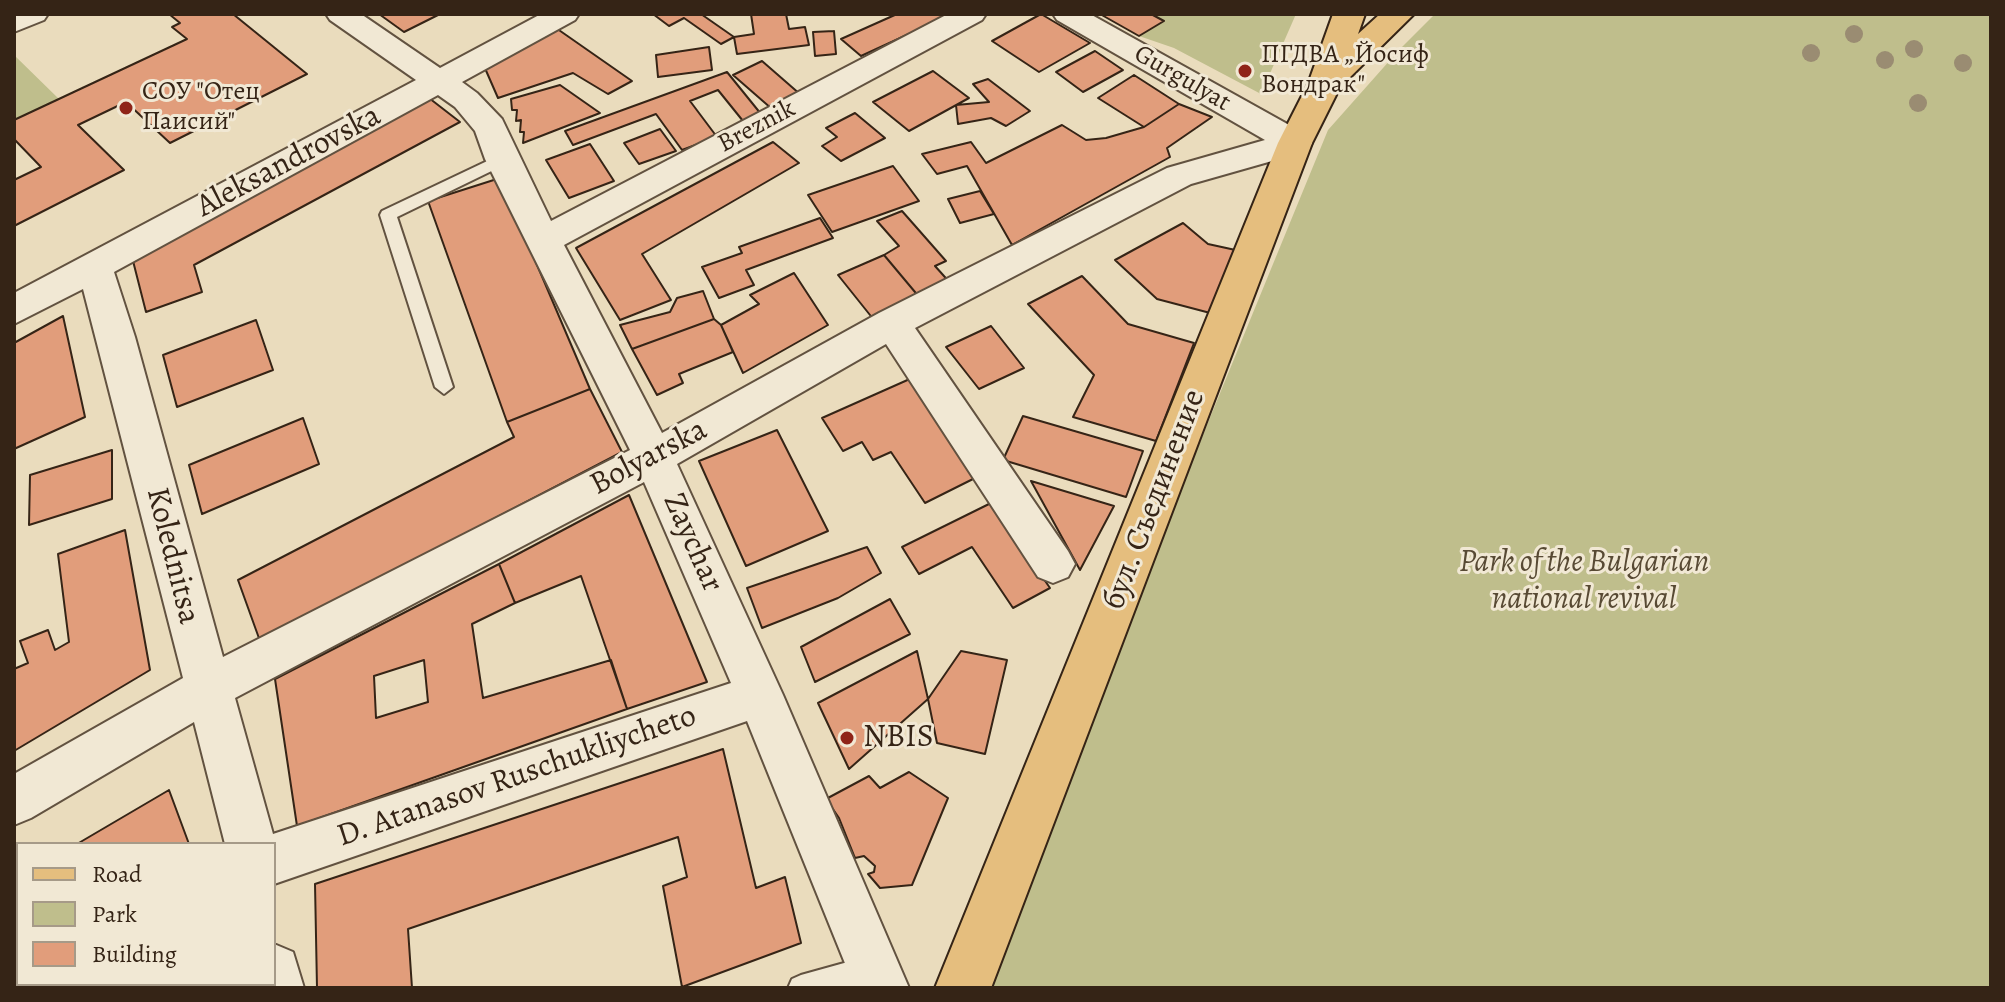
<!DOCTYPE html>
<html>
<head>
<meta charset="utf-8">
<style>
  body { margin:0 }
  #map { position:relative; width:2005px; height:1002px; overflow:hidden; background:#eadcbd; font-family:Alegreya,serif }
  canvas { display:block }
  .frame { position:absolute; inset:0; border:16px solid #352416; pointer-events:none }
  .legend { position:absolute; left:16px; top:842px; width:260px; height:144px; box-sizing:border-box; background:#f1e8d4; border:2px solid #a69a88; margin:0; padding:10px 14px; list-style:none; font-size:24px; color:#352416 }
  .legend li { display:flex; align-items:center; gap:16px; height:40px }
  .legend b { width:40px; border:2px solid #a69a88 }
</style>
</head>
<body>
<div id="map">
<canvas width="2005" height="1002"></canvas>
<div class="frame"></div>
<ul class="legend">
<li><b style="height:10px;background:#e5be7e"></b>Road</li>
<li><b style="height:22px;background:#bfbe8c"></b>Park</li>
<li><b style="height:22px;background:#e19d7b"></b>Building</li>
</ul>
</div>
<script>
const ctx = document.querySelector('canvas').getContext('2d');
ctx.lineJoin = 'round';
function fillPath(path, color) { ctx.fillStyle = color; ctx.fill(path, 'evenodd'); }
const shape = rows => new Path2D(rows.map(r => 'M' + r).join(''));
function strokePath(path, color, width, dash) { ctx.strokeStyle = color; ctx.lineWidth = width; ctx.lineCap = dash ? 'butt' : 'round'; ctx.setLineDash(dash || []); ctx.stroke(path); }
function label(font, color, halo, rows, align = 'center') {
  ctx.font = font + ' Alegreya,serif'; ctx.lineWidth = 6; ctx.setLineDash([]); ctx.textBaseline = 'middle'; ctx.strokeStyle = halo; ctx.fillStyle = color; for (const [text, x, y, turn = 0] of rows) {
    ctx.save(); ctx.translate(x, y); ctx.rotate((+turn || 0) * Math.PI / 180); ctx.textAlign = isNaN(turn) ? turn : align; if (halo) ctx.strokeText(text, 0, 0); ctx.fillText(text, 0, 0); ctx.restore();
  }
}
fillPath(shape([
  [1151,14,1296,14,1261,94,1174,48,1139,36,1163,21],
  [1435,14,1991,14,1991,988,976,988,1328,130,1399,50],
  [14,55,59,99,14,120]
]), '#bfbe8c');
const building = shape([
  [169,14,233,14,307,74,170,143,126,102,78,125,124,170,14,226,14,180,41,167,14,139,14,120,187,39,172,27,180,23,169,14],
  [379,14,440,14,404,32,379,14],
  [653,14,701,14,734,37,721,44,684,18,669,26,653,14],
  [751,14,786,14,789,29,805,27,809,45,737,54,734,37,754,34,751,14],
  [897,14,942,14,946,17,861,56,841,39,897,14],
  [1041,14,1090,43,1039,72,992,41,1041,14],
  [1100,14,1151,14,1164,21,1139,36,1100,14],
  [556,28,632,81,608,94,573,73,498,98,484,66,556,28],
  [834,31,836,54,815,56,813,32,834,31],
  [709,47,712,70,658,77,656,55,709,47],
  [1095,51,1123,70,1083,92,1056,72,1095,51],
  [762,61,801,95,772,109,733,75,762,61],
  [933,71,969,98,909,131,873,102,933,71],
  [727,72,761,114,743,121,718,90,690,101,717,137,682,150,656,114,573,145,565,131,727,72],
  [1134,75,1179,104,1144,127,1098,98,1134,75],
  [988,79,1030,111,1006,126,991,118,958,124,956,105,989,102,973,84,988,79],
  [560,85,600,113,523,143,524,132,520,132,521,120,516,121,517,110,512,110,511,99,560,85],
  [429,98,460,122,194,265,202,292,146,312,132,257,429,98],
  [1179,104,1212,117,1167,148,1170,157,1012,245,967,166,937,174,922,154,971,142,986,163,1062,125,1086,140,1106,138,1144,127,1179,104],
  [855,113,885,138,841,161,822,146,837,137,826,128,855,113],
  [660,129,676,151,639,164,624,143,660,129],
  [773,142,799,163,642,254,671,300,620,320,576,248,773,142],
  [590,144,614,181,569,198,546,160,590,144],
  [893,166,919,201,832,232,808,195,893,166],
  [500,178,590,389,507,422,428,201,500,178],
  [980,191,994,214,960,223,948,199,980,191],
  [902,211,946,261,935,266,952,285,920,298,884,255,899,246,877,221,902,211],
  [820,218,833,238,746,270,754,285,719,298,702,267,742,253,739,247,820,218],
  [1183,223,1208,244,1240,251,1214,314,1157,299,1115,260,1183,223],
  [884,255,920,298,874,320,838,275,884,255],
  [794,273,828,325,743,373,721,325,759,304,750,295,794,273],
  [1082,276,1128,324,1194,343,1156,441,1073,417,1094,375,1028,304,1082,276],
  [703,291,714,319,632,349,620,325,670,312,677,298,703,291],
  [63,316,85,417,14,449,14,343,63,316],
  [714,319,721,325,733,352,679,374,683,383,657,395,632,349,714,319],
  [256,320,273,370,177,407,163,355,256,320],
  [991,326,1024,368,979,389,946,347,991,326],
  [912,378,981,475,925,503,891,452,873,460,862,442,843,451,822,418,912,378],
  [590,389,622,452,260,641,238,580,514,437,507,422,590,389],
  [1023,416,1143,451,1126,497,1003,460,1023,416],
  [303,418,319,464,202,514,189,465,303,418],
  [777,430,828,531,746,566,699,461,777,430],
  [112,450,112,499,29,525,30,475,112,450],
  [1031,481,1114,506,1080,570,1031,481],
  [629,495,707,682,627,709,581,576,515,603,499,564,629,495],
  [991,503,1050,588,1013,608,972,547,919,574,902,547,991,503],
  [125,530,150,670,14,751,14,669,28,663,20,641,48,630,55,650,69,642,58,554,125,530],
  [867,547,881,573,838,598,762,628,747,588,867,547],
  [499,564,515,603,472,624,483,698,611,660,627,709,297,826,275,679,499,564],
  [424,660,428,702,376,718,374,676,424,660],
  [890,599,910,634,815,682,801,647,890,599],
  [917,651,928,699,849,769,818,703,917,651],
  [961,651,1007,660,985,754,937,743,928,699,961,651],
  [723,749,756,888,785,877,801,943,682,987,663,886,687,877,678,837,408,929,412,988,317,988,315,884,723,749],
  [909,772,948,798,912,885,880,888,868,874,874,872,875,866,864,856,855,858,839,818,826,799,869,776,880,788,909,772],
  [169,790,189,844,77,844,169,790],
  [18,878,18,974,14,976,14,880,18,878],
  [87,984,216,984,217,988,88,988,87,984]
]);
fillPath(building, '#e19d7b');
strokePath(building, '#352416', 2);
const lane = shape([
  [502,154,510,159,508,163,397,217,453,387,444,394,435,387,380,215,382,211,502,154],
  [873,955,882,959,886,968,882,977,873,981,847,988,788,988,792,979,801,975,873,955]
]);
const street = shape([
  [14,14,48,14,44,20,14,32,14,14],
  [326,14,361,14,440,68,541,14,579,14,575,20,462,82,477,93,502,119,551,221,948,14,986,14,982,20,564,245,662,433,879,313,1167,168,1265,140,1057,20,1053,14,1090,14,1307,135,1312,143,1307,151,1191,184,915,328,1068,551,1075,564,1068,577,1053,583,1038,577,886,344,677,464,783,695,909,988,855,988,747,721,274,884,274,844,225,844,194,722,31,818,14,825,14,774,183,678,83,289,14,324,14,293,416,80,330,20,326,14],
  [438,95,455,107,475,131,485,159,630,450,223,657,135,337,114,272,438,95],
  [644,482,731,683,273,834,235,698,644,482],
  [274,944,293,952,304,988,250,988,249,984,274,984,274,944]
]);
const primary = shape([
  [1333,14,1365,14,1358,34,1380,14,1414,14,1340,87,1312,143,991,988,935,988,1278,143,1308,84,1333,14]
]);
strokePath(lane, '#625240', 4);
strokePath(street, '#625240', 4);
strokePath(primary, '#352416', 4);
fillPath(lane, '#f1e8d4');
fillPath(street, '#f1e8d4');
fillPath(primary, '#e5be7e');
ctx.fillStyle = '#9a8c72';
for (const [x, y] of [
  [1854,34],
  [1914,49],
  [1811,53],
  [1885,60],
  [1963,63],
  [1918,103]
]) { ctx.beginPath(); ctx.arc(x, y, 9, 0, 2 * Math.PI); ctx.fill(); }
for (const [x, y, r, color] of [
  [1245,71,8,"#8f2418"],
  [126,108,8,"#8f2418"],
  [847,738,8,"#8f2418"]
]) { const dot = new Path2D(); dot.arc(x, y, r, 0, 2 * Math.PI); ctx.fillStyle = color; ctx.fill(dot); strokePath(dot, '#f1e8d4', 3); }
label('26px', '#352416', '#f1e8d4', [
  ["ПГДВА „Йосиф",1261,56],
  ["Вондрак\"",1261,86],
  ["СОУ \"Отец",142,93],
  ["Паисий\"",142,123]
], 'left');
label('26px', '#352416', '#f1e8d4', [
  ["Gurgulyat",1182,79,30],
  ["Breznik",757,127,-28]
]);
label('32px', '#352416', '#f1e8d4', [
  ["Aleksandrovska",289,162,-28],
  ["Bolyarska",649,458,-28],
  ["бул. Съединение",1155,500,-69],
  ["Zaychar",692,543,66],
  ["Kolednitsa",172,556,76],
  ["D. Atanasov Ruschukliycheto",517,777,-19]
]);
label('italic 32px', '#584a34', '#f1e8d4', [
  ["Park of the Bulgarian",1584,563],
  ["national revival",1584,600]
]);
label('32px', '#352416', '#f1e8d4', [
  ["NBIS",863,738]
], 'left');
</script>
</body>
</html>
